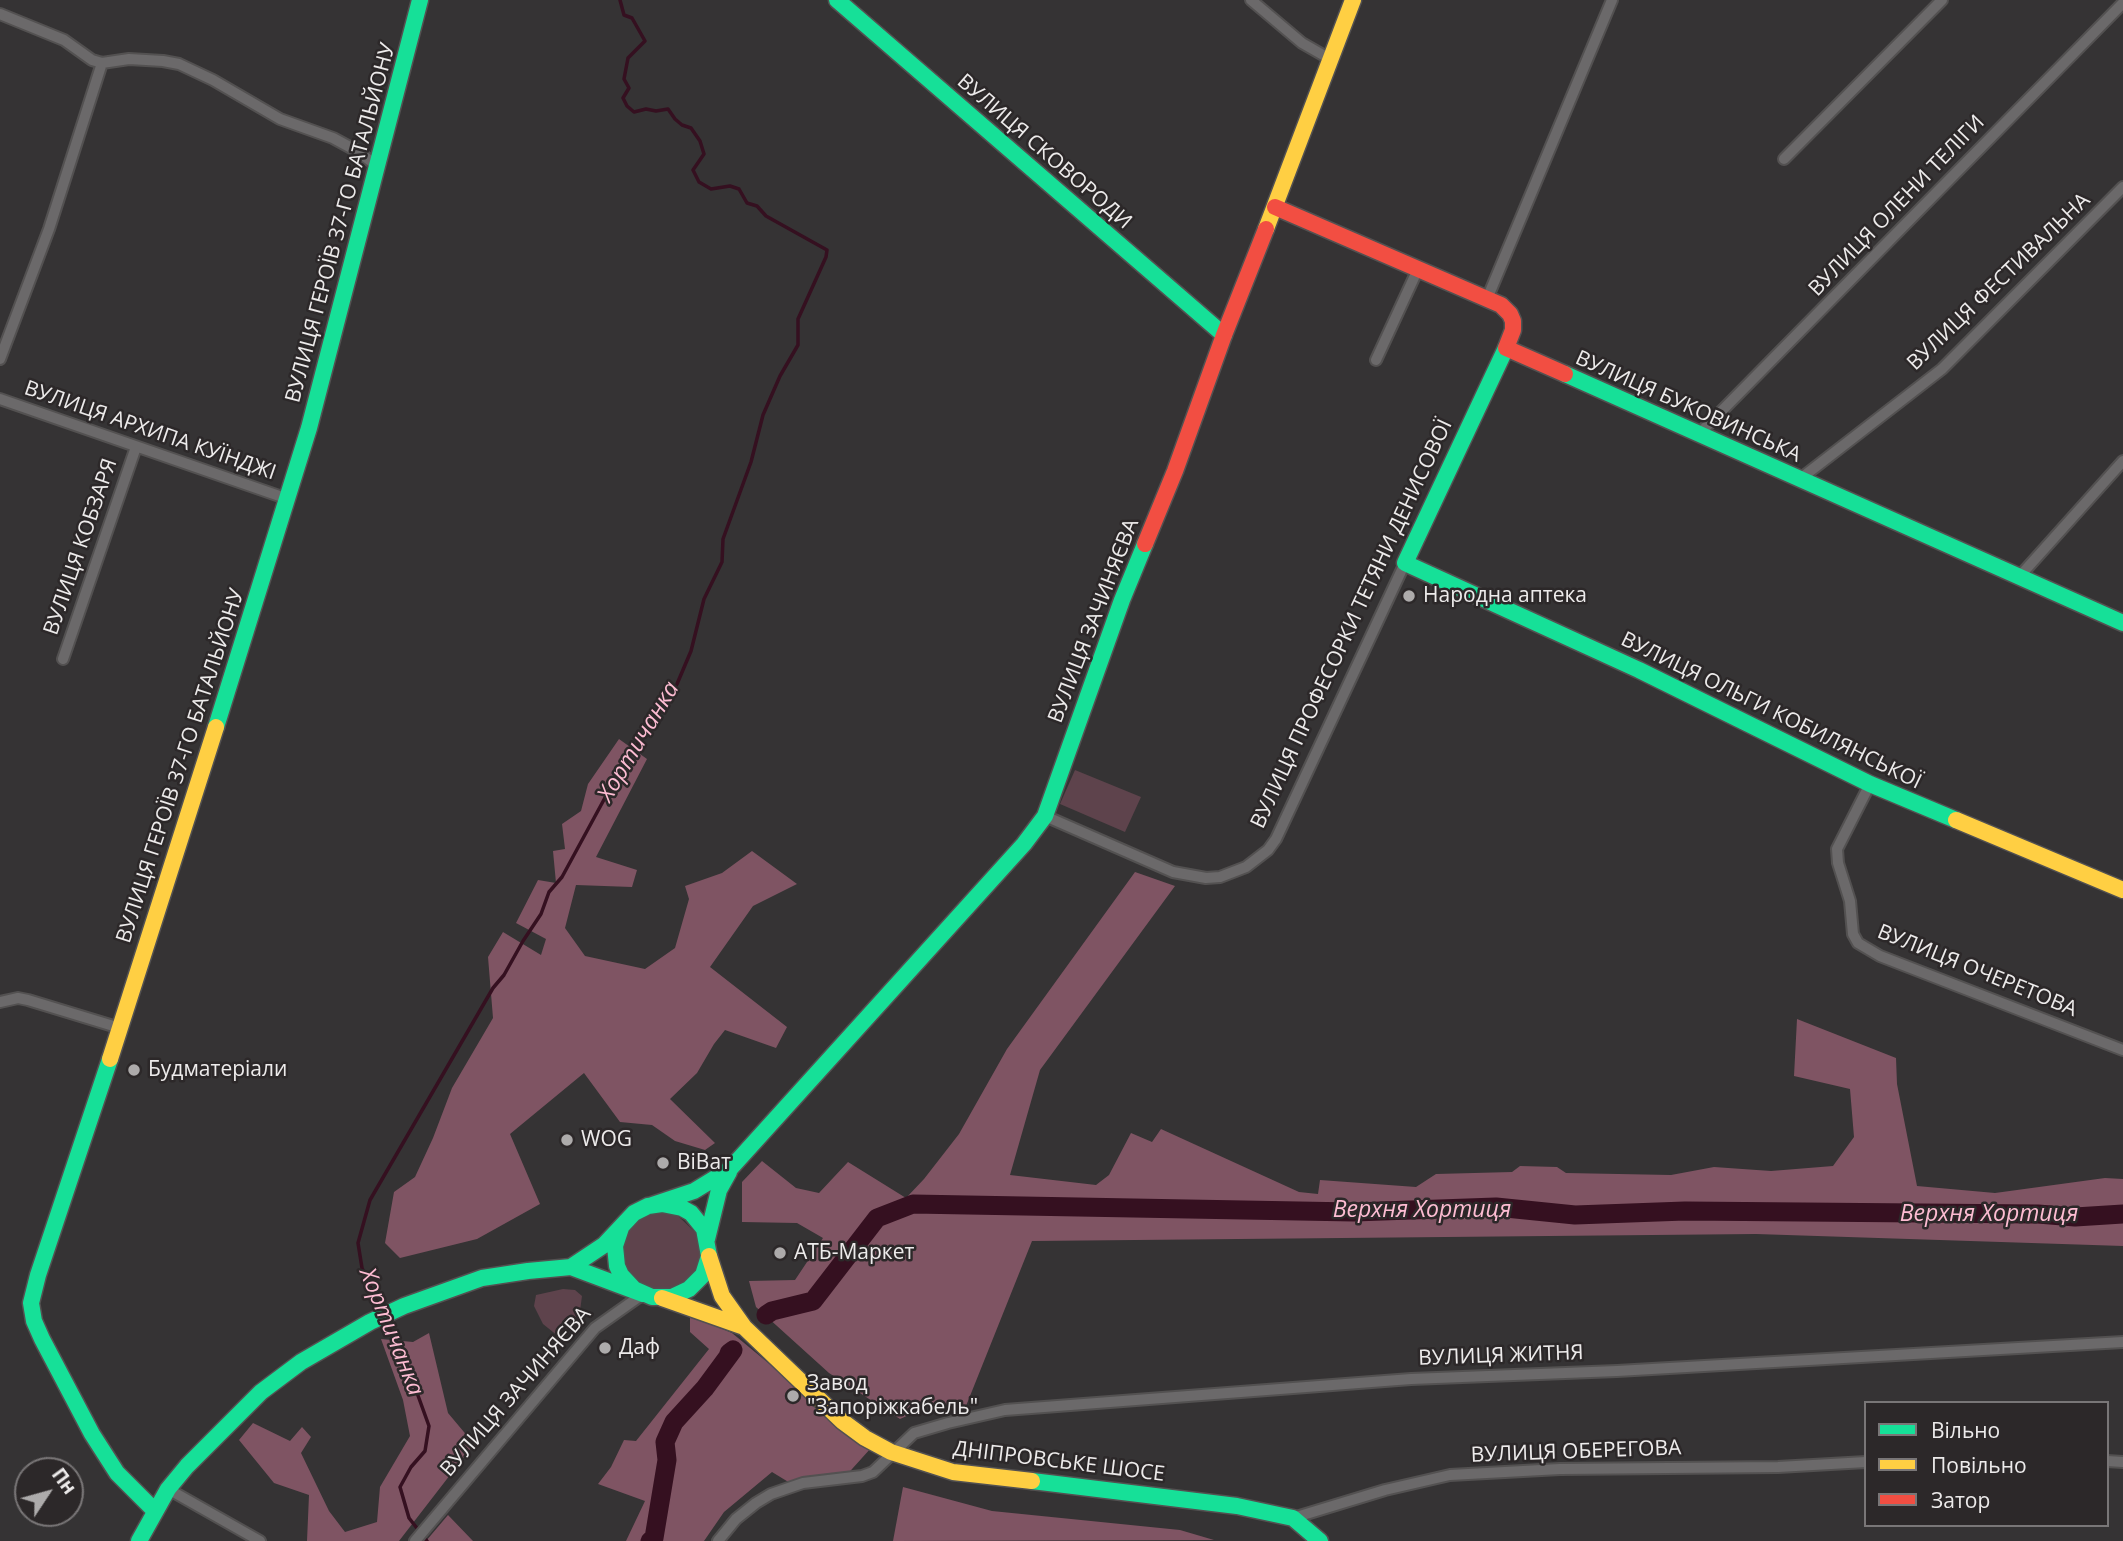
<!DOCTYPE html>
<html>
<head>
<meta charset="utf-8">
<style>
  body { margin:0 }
  #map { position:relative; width:2123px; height:1541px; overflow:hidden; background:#353334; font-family:"Open Sans",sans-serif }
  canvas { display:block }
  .legend { position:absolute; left:1864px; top:1401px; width:245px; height:126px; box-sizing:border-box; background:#2c2829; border:2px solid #797677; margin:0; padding:9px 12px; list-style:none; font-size:21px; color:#edebeb }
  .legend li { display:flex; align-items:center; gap:14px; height:35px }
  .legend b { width:35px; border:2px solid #797677 }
  .north { position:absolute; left:14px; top:1457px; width:70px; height:70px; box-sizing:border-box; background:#2c2829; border:2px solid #797677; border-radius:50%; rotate:54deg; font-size:19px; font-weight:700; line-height:28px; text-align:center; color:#edebeb }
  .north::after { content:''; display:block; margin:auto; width:24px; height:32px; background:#adabab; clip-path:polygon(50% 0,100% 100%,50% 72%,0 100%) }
</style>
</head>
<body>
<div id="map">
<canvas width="2123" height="1541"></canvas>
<ul class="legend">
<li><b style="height:9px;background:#16e098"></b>Вільно</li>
<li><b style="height:9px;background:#ffcf43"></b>Повільно</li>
<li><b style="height:9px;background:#f24e42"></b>Затор</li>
</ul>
<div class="north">Пн</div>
</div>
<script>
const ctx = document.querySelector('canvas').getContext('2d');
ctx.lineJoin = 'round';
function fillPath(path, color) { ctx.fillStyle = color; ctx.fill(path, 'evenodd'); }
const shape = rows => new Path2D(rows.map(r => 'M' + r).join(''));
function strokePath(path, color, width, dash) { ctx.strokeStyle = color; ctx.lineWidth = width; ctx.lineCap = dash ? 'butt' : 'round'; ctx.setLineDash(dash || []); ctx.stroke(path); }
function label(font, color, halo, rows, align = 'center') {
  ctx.font = font + ' "Open Sans",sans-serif'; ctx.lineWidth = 5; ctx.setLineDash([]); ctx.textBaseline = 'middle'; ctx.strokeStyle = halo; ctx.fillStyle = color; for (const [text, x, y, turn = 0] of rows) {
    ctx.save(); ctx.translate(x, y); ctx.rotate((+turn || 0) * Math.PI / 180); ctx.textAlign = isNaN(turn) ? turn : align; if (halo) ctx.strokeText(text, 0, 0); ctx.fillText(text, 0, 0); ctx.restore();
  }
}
fillPath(shape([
  [1075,770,1141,797,1125,832,1060,804],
  [661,1212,678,1216,696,1233,701,1249,699,1265,696,1273,677,1289,653,1292,626,1272,621,1248,631,1225,645,1216],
  [563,1289,575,1290,582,1296,580,1311,566,1334,558,1336,543,1324,534,1306,536,1295]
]), '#5e434c');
fillPath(shape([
  [619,739,647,759,596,857,637,870,632,887,576,885,565,928,585,956,645,969,675,948,689,899,685,886,722,873,752,851,797,884,753,906,710,967,787,1027,776,1048,725,1030,714,1044,697,1073,670,1099,715,1143,705,1150,675,1141,652,1125,620,1122,584,1073,510,1134,540,1204,477,1239,400,1258,385,1243,394,1192,415,1177,433,1138,452,1088,493,1018,488,957,503,932,541,955,546,939,516,923,538,880,556,883,553,851,565,849,562,824,581,811,588,784],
  [1135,872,1175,886,1040,1070,1010,1175,1096,1185,1109,1175,1131,1133,1152,1142,1161,1129,1299,1192,1318,1194,1320,1180,1416,1187,1436,1174,1512,1172,1520,1166,1557,1167,1566,1173,1671,1175,1714,1167,1771,1171,1833,1166,1854,1137,1850,1089,1794,1076,1797,1019,1896,1058,1897,1084,1917,1186,1995,1193,2105,1178,2123,1179,2123,1246,1756,1234,1032,1241,966,1406,929,1406,900,1419,829,1373,756,1307,749,1281,795,1280,823,1238,797,1223,742,1222,742,1182,762,1161,796,1188,819,1193,848,1162,906,1198,924,1179,959,1134,1007,1049],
  [690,1315,732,1333,871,1448,843,1479,795,1486,772,1472,724,1512,704,1541,626,1541,645,1501,598,1484,611,1467,624,1440,636,1441,709,1349,690,1332],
  [429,1333,448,1413,474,1444,399,1541,307,1541,309,1495,274,1483,239,1440,253,1423,290,1441,302,1427,311,1437,301,1453,329,1511,345,1532,377,1522,380,1487,410,1436,403,1400,381,1339,413,1342],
  [903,1487,992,1511,1180,1530,1214,1540,893,1541],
  [448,1515,473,1541,426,1541]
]), '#7f5463');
strokePath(shape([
  [381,1311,362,1268,358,1243,370,1200,493,988,504,975,523,941,541,914,549,892,562,877,613,783,625,771,628,757,668,701,677,684,691,651,704,599,722,562,723,539,751,462,763,415,780,376,798,345,798,319,826,257,827,250,766,216,757,206,747,203,739,189,730,186,711,189,699,182,693,170,704,154,700,141,691,128,682,125,675,119,668,109,656,111,646,109,634,112,627,106,623,98,629,88,624,79,628,58,645,41,632,18,624,15,620,0],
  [386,1322,403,1354,429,1426,425,1451,411,1467,400,1487,409,1518,427,1541]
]), '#351020', 3.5);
strokePath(shape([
  [766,1315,772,1311,813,1301,877,1218,913,1204,1354,1212,1496,1207,1575,1215,1685,1211,2038,1214,2075,1217,2123,1214],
  [650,1541,654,1538,667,1460,665,1442,674,1422,705,1388,733,1350,729,1353]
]), '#351020', 19);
const street = shape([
  [1251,0,1302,43,1330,59],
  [0,14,64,40,92,60,102,63,129,59,163,61,179,64,213,80,280,119,333,138,357,151,376,165],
  [1784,159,1942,0],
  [1487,299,1612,0],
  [0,359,49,229,102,63],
  [1376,360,1418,269],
  [0,399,288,499],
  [1698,435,2123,3],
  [1800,479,1942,369,2123,187],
  [2019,577,2123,461],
  [63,659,136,447],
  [1870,784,1837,849,1838,863,1850,901,1853,934,1858,943,1880,956,2123,1050],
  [1045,816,1173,872,1206,878,1220,877,1246,867,1268,850,1276,839,1405,563],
  [0,1002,18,998,28,1000,120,1028],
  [2107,1461,2123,1462],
  [168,1489,260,1541],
  [1293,1518,1385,1490,1450,1475,1560,1469,1778,1467,1866,1462],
  [415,1541,595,1328,643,1294],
  [718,1541,736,1519,756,1503,771,1494,803,1483,862,1476,873,1472,914,1433,948,1423,1005,1410,1411,1379,1617,1371,2123,1342]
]);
const fast = shape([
  [837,0,1224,335],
  [1506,348,1405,563,1639,670,1870,784,1956,820],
  [1565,374,2123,623],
  [216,727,309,428,420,0],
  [110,1059,38,1275,31,1303,34,1321,42,1339,92,1434,117,1473,155,1511],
  [652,1205,694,1191,730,1169,1024,844,1045,816,1122,600,1145,544],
  [707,1239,719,1190,729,1172],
  [571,1267,604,1245,634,1213,648,1206,662,1204,682,1208,691,1213,704,1229,709,1256,703,1275,689,1289,672,1297,652,1297,634,1289,621,1275,617,1266,615,1246,621,1228],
  [1032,1481,1237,1506,1293,1518,1320,1541],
  [139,1541,168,1489,187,1466,261,1392,301,1362,370,1322,404,1306,482,1278,528,1271,571,1267,643,1294]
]);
const slow = shape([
  [1266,229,1353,0],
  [1956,820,2123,890],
  [110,1059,216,727],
  [709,1256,722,1296,744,1327,842,1421,865,1438,891,1452,953,1472,1032,1481],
  [662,1298,744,1327]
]);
const jam = shape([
  [1275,207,1501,305,1510,314,1513,321,1513,330,1506,348,1565,374],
  [1145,544,1175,471,1224,335,1266,229]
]);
strokePath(street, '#535151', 14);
strokePath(fast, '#535151', 19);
strokePath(slow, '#535151', 19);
strokePath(jam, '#535151', 19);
strokePath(street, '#6b696a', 10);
strokePath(fast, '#16e098', 16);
strokePath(slow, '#ffcf43', 16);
strokePath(jam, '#f24e42', 16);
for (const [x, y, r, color] of [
  [1409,596,7,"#adabab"],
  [134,1070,7,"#adabab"],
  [567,1140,7,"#adabab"],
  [663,1163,7,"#adabab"],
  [780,1253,7,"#adabab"],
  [605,1348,7,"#adabab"],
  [793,1396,7,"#adabab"]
]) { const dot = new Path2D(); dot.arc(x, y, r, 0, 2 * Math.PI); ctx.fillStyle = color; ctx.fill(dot); strokePath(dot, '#2c2829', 2.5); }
label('21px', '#edebeb', '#2c2829', [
  ["ВУЛИЦЯ СКОВОРОДИ",1044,152,41],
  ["ВУЛИЦЯ ОЛЕНИ ТЕЛІГИ",1897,206,-46],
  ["ВУЛИЦЯ ГЕРОЇВ 37-ГО БАТАЛЬЙОНУ",341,223,-75],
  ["ВУЛИЦЯ ФЕСТИВАЛЬНА",1999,282,-44],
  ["ВУЛИЦЯ БУКОВИНСЬКА",1688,407,24],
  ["ВУЛИЦЯ АРХИПА КУЇНДЖІ",150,431,19],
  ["ВУЛИЦЯ КОБЗАРЯ",81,547,-71],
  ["ВУЛИЦЯ ЗАЧИНЯЄВА",1094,621,-69],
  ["ВУЛИЦЯ ПРОФЕСОРКИ ТЕТЯНИ ДЕНИСОВОЇ",1352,624,-65],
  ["ВУЛИЦЯ ОЛЬГИ КОБИЛЯНСЬКОЇ",1771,711,26],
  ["ВУЛИЦЯ ГЕРОЇВ 37-ГО БАТАЛЬЙОНУ",181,766,-72],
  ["ВУЛИЦЯ ОЧЕРЕТОВА",1977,971,22],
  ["ВУЛИЦЯ ЖИТНЯ",1501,1356,-2],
  ["ВУЛИЦЯ ЗАЧИНЯЄВА",516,1392,-49],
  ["ВУЛИЦЯ ОБЕРЕГОВА",1576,1452,-2],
  ["ДНІПРОВСЬКЕ ШОСЕ",1059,1462,7]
]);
label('21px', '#edebeb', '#2c2829', [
  ["Народна аптека",1423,596],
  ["Будматеріали",148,1070],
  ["WOG",581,1140],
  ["ВіВат",677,1163],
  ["АТБ-Маркет",794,1253],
  ["Даф",619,1348],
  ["Завод",807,1384],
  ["\"Запоріжкабель\"",807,1408]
], 'left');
label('italic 23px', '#fdbcd2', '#2c2829', [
  ["Хортичанка",639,742,-59],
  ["Верхня Хортиця",1422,1210],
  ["Верхня Хортиця",1989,1214],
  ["Хортичанка",391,1332,68]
]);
</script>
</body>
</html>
